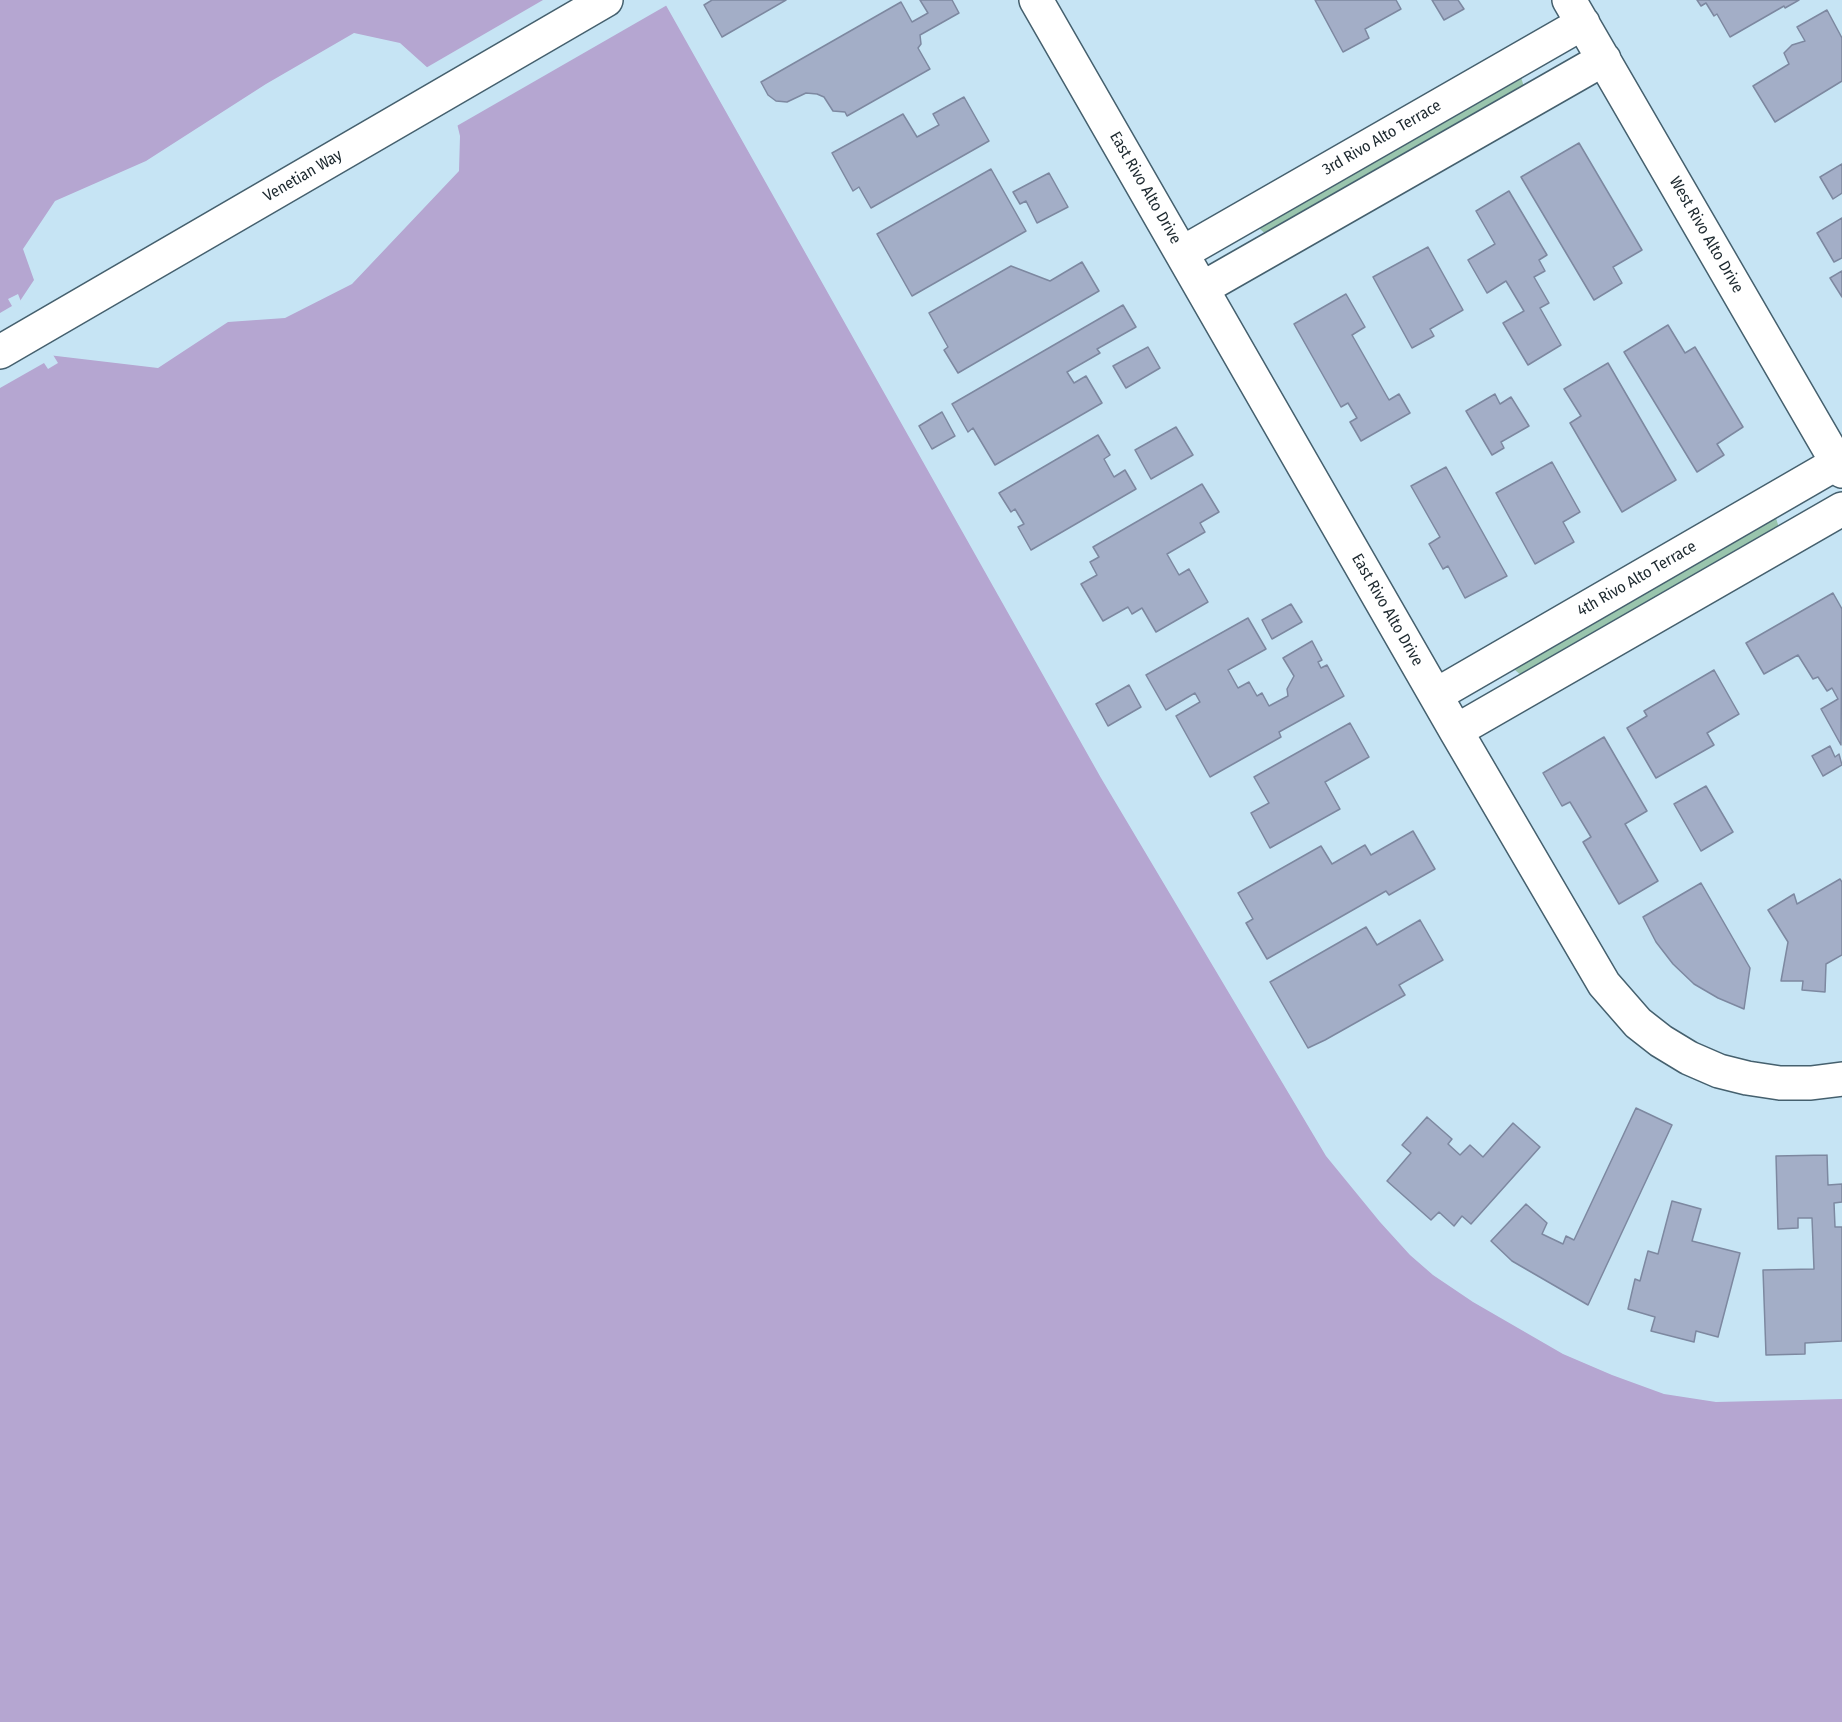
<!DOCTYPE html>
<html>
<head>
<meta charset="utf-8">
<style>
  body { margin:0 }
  canvas { display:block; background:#c6e4f4 }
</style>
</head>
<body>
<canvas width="1842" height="1722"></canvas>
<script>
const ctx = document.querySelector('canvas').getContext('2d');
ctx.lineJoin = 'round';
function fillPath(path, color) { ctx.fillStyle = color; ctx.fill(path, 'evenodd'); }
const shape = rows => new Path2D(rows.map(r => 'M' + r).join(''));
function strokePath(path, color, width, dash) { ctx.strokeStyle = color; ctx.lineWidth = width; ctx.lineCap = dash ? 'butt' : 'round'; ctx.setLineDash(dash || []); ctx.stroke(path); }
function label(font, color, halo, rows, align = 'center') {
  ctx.font = font + ' "Fira Sans Condensed",sans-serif'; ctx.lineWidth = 5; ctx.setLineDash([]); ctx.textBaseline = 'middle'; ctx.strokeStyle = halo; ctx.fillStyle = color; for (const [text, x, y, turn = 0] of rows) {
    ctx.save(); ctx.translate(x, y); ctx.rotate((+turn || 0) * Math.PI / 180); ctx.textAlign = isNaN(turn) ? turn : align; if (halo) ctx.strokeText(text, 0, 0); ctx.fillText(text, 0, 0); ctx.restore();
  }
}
fillPath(shape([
  [1521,77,1524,87,1268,236,1260,229,1259,223],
  [1772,516,1776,518,1779,528,1523,677,1515,670,1515,664]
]), '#99c5ad');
fillPath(shape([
  [0,0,663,0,1101,778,1326,1156,1380,1222,1410,1255,1433,1275,1473,1302,1563,1354,1612,1375,1664,1394,1716,1402,1842,1399,1842,1722,0,1722],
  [354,33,400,43,429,69,454,111,460,136,459,171,352,284,285,318,228,322,158,368,48,355,18,304,34,280,23,249,55,201,146,161,266,84]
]), '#b5a6d1');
fillPath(shape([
  [543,0,666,0,669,4,455,127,451,112,424,69],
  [18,294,22,304,58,363,48,369,44,363,0,388,0,313,12,306,8,299]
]), '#c6e4f4');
const building = shape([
  [712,0,786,0,722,37,704,5,712,0],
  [920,0,952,0,959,13,920,35,921,44,918,48,930,69,847,116,845,112,833,111,824,97,817,94,806,93,787,102,776,101,768,95,761,82,901,2,912,22,928,13,920,0],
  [1315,0,1396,0,1401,9,1365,29,1369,38,1343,52,1315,0],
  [1432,0,1458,0,1464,9,1444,20,1432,0],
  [1697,0,1799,0,1785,8,1784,6,1730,37,1717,14,1714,16,1706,3,1701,6,1697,0],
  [1827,10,1842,38,1842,81,1775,122,1753,86,1789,64,1784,53,1792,45,1805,41,1797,27,1827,10],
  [964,97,989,141,871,208,859,187,853,191,832,153,903,114,917,137,939,125,933,114,964,97],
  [1579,143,1642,250,1613,267,1622,283,1594,300,1521,177,1579,143],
  [1842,164,1842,193,1833,199,1820,177,1842,164],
  [991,169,1026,231,912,296,877,234,991,169],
  [1049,173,1068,207,1037,223,1026,201,1020,204,1013,192,1049,173],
  [1509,191,1547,255,1539,260,1545,271,1534,277,1549,303,1540,308,1561,345,1528,365,1503,323,1524,311,1506,281,1487,293,1468,260,1495,244,1476,211,1509,191],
  [1842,218,1842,258,1834,262,1817,233,1842,218],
  [1428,247,1463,310,1430,329,1434,336,1412,348,1373,277,1428,247],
  [1082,262,1099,291,958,373,944,350,948,347,929,313,1011,266,1050,281,1082,262],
  [1842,271,1842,297,1830,278,1842,271],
  [1346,294,1365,327,1352,335,1389,400,1399,394,1410,413,1361,441,1350,422,1357,418,1348,403,1341,407,1294,324,1346,294],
  [1123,305,1136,327,1097,349,1100,353,1067,372,1074,383,1086,376,1102,403,995,465,973,428,968,432,952,404,1123,305],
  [1668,325,1685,353,1695,347,1743,427,1717,444,1724,455,1697,472,1624,352,1668,325],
  [1148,347,1160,368,1126,388,1113,366,1148,347],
  [1608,363,1676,480,1622,512,1570,423,1581,416,1564,389,1608,363],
  [1495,394,1500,404,1511,397,1529,426,1501,442,1504,448,1492,455,1466,411,1495,394],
  [942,412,955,436,932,449,919,426,942,412],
  [1176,427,1193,455,1151,479,1135,450,1176,427],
  [1098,435,1110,455,1104,459,1114,477,1125,470,1136,489,1031,550,1018,527,1024,524,1015,509,1011,512,999,493,1098,435],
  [1552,462,1580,512,1563,522,1574,542,1535,564,1496,493,1552,462],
  [1446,467,1507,576,1465,598,1448,566,1443,569,1429,544,1440,537,1411,486,1446,467],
  [1202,484,1219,512,1200,523,1205,532,1167,554,1179,575,1189,569,1208,602,1156,632,1142,608,1132,614,1128,607,1103,621,1081,584,1097,575,1090,562,1099,557,1093,547,1202,484],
  [1833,593,1842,609,1841,745,1821,709,1838,699,1832,688,1827,691,1818,677,1813,679,1798,655,1764,674,1746,643,1833,593],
  [1291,604,1302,622,1272,639,1262,620,1291,604],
  [1248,618,1266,649,1228,670,1238,688,1249,682,1257,696,1262,693,1269,706,1288,696,1287,689,1294,676,1283,658,1312,641,1322,660,1318,662,1321,668,1327,665,1344,696,1279,732,1281,737,1210,777,1176,716,1200,702,1195,693,1166,710,1146,675,1248,618],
  [1714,670,1739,714,1707,733,1714,745,1656,778,1627,728,1647,716,1644,711,1714,670],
  [1129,685,1141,707,1108,726,1096,704,1129,685],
  [1350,723,1369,757,1325,782,1340,809,1270,848,1251,813,1269,803,1254,777,1350,723],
  [1604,737,1647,811,1625,824,1658,881,1619,904,1583,842,1591,837,1570,802,1562,806,1543,773,1604,737],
  [1830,746,1835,757,1839,754,1842,765,1823,776,1812,756,1830,746],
  [1706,786,1733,832,1701,851,1674,804,1706,786],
  [1413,831,1435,869,1389,895,1386,891,1267,959,1246,923,1253,919,1238,893,1321,846,1332,864,1365,845,1371,855,1413,831],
  [1840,879,1842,882,1842,955,1826,964,1825,992,1802,990,1803,981,1781,981,1788,942,1768,910,1794,894,1797,904,1840,879],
  [1701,883,1750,968,1744,1009,1718,998,1694,984,1673,964,1656,942,1643,917,1701,883],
  [1420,920,1443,960,1399,985,1405,995,1325,1040,1308,1048,1270,982,1366,927,1377,945,1420,920],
  [1636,1108,1672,1125,1588,1305,1512,1261,1491,1241,1526,1204,1547,1223,1542,1234,1563,1244,1566,1236,1574,1240,1636,1108],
  [1427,1117,1452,1139,1448,1144,1460,1155,1470,1145,1483,1157,1513,1123,1540,1147,1471,1224,1462,1216,1454,1226,1439,1212,1431,1220,1387,1181,1411,1153,1402,1145,1427,1117],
  [1827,1155,1828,1185,1842,1184,1842,1202,1834,1203,1835,1227,1842,1227,1842,1341,1805,1343,1805,1354,1766,1355,1763,1270,1814,1269,1812,1218,1798,1218,1798,1228,1778,1229,1776,1156,1827,1155],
  [1672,1201,1701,1209,1692,1241,1740,1253,1718,1337,1696,1331,1694,1342,1651,1331,1655,1317,1628,1309,1635,1279,1640,1281,1648,1251,1658,1254,1672,1201]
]);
fillPath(building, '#a3aec7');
strokePath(building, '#7d88a0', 1.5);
const minor = shape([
  [1036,0,1456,731,1604,984,1638,1023,1661,1041,1689,1058,1719,1071,1747,1078,1780,1083,1811,1083,1842,1079],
  [1569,0,1842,471],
  [1182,253,1583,23],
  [1203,288,1604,59],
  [1436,695,1837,463],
  [1456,731,1842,509]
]);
const major = shape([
  [0,352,606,0]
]);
strokePath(minor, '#45606e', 36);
strokePath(major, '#45606e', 36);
strokePath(minor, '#fff', 33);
strokePath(major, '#fff', 33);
label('16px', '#1c282e', '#fff', [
  ["3rd Rivo Alto Terrace",1382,138,-30],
  ["Venetian Way",303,176,-30],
  ["East Rivo Alto Drive",1145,188,60],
  ["West Rivo Alto Drive",1706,235,60],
  ["4th Rivo Alto Terrace",1637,579,-30],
  ["East Rivo Alto Drive",1387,610,60]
]);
</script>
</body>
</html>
